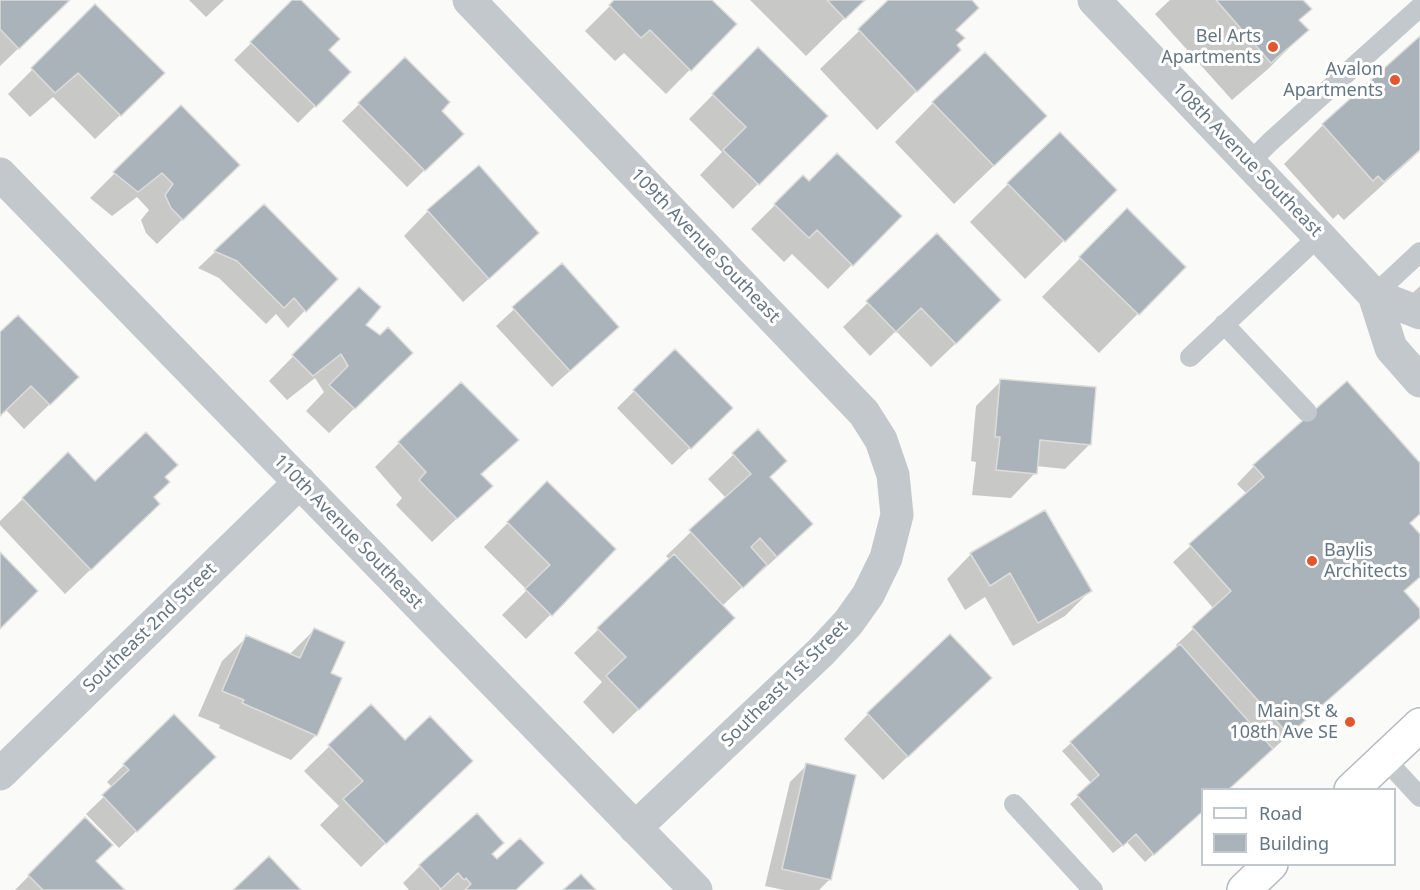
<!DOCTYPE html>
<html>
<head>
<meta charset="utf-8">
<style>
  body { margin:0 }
  #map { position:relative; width:1420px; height:890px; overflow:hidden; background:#fafaf8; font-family:"Noto Sans",sans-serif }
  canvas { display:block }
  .legend { position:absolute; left:1201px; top:788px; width:195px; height:78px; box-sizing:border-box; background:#fff; border:2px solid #c1c8cd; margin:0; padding:8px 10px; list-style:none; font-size:18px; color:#657683 }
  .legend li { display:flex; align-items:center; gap:12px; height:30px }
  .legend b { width:30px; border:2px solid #c1c8cd }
</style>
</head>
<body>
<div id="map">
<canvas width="1420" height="890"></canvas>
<ul class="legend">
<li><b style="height:8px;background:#fff"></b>Road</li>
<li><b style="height:16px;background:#aab3b9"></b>Building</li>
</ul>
</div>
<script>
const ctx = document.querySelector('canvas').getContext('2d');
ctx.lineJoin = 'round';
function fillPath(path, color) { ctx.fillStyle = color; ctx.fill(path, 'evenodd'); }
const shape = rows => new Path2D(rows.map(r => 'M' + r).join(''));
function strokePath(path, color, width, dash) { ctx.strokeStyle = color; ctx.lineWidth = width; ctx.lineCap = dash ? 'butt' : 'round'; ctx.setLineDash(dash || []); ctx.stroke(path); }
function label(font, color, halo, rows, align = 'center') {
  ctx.font = font + ' "Noto Sans",sans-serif'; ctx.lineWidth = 6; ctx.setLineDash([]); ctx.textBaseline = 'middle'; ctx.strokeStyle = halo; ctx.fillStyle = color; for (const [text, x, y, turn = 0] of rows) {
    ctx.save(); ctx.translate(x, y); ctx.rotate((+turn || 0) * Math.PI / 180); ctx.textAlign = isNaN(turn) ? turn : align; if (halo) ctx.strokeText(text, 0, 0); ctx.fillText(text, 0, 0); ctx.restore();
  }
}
fillPath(shape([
  [0,0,69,0,0,66],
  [189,0,224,0,206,17],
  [295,0,299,0,327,50,349,72,298,123,234,60],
  [616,0,710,0,735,24,666,94,624,53,615,61,585,31],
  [750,0,863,0,806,56],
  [891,0,969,0,955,30,920,88,877,130,820,69],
  [1170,0,1301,0,1298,21,1307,30,1268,69,1232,100,1155,14],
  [95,7,138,98,95,139,53,97,30,117,8,94],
  [1420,38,1420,151,1344,220,1338,214,1333,219,1284,164,1323,125],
  [758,49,826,116,733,209,700,175,722,152,689,119],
  [405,59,440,111,462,134,407,187,342,121],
  [933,103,1006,154,954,204,895,142],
  [181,107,214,189,157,244,146,233,141,220,149,210,137,197,112,216,90,198],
  [803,177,809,183,900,216,828,289,792,254,784,262,751,229],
  [1008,184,1115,190,1025,279,970,222],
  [264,206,336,279,288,328,276,314,266,324,219,278,198,268],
  [428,211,537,233,513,257,463,302,404,236],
  [937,235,975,325,931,367,896,331,870,356,843,327],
  [1089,249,1184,267,1099,353,1042,297],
  [562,265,600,344,552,387,496,326],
  [1420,286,1420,320,1403,302],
  [359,289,363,326,386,378,329,433,306,411,324,392,315,378,287,400,269,381],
  [0,334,53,401,24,429,5,409,0,414],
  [675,351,731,408,672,465,617,408],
  [1001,381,1090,444,1065,469,1036,466,1035,473,1011,498,972,495,976,462,971,461,976,406],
  [1347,383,1420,465,1420,514,1409,524,1420,536,1420,577,1403,592,1420,611,1420,616,1271,751,1270,750,1202,790,1202,811,1145,862,1127,842,1113,853,1070,804,1092,784,1062,751,1178,648,1176,645,1214,609,1173,562,1247,494,1237,484,1254,466],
  [758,431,769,478,811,524,786,549,752,580,751,579,722,606,709,642,613,734,583,702,602,682,574,653,670,560,666,556,726,498,708,479],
  [517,440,481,475,491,486,432,542,396,505,402,498,375,467,399,443],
  [68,455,95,483,163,477,133,529,65,594,0,525,0,521],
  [547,483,589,576,526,639,502,615,527,590,484,547],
  [971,554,1090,591,1065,616,1013,646,985,597,965,610,947,579],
  [314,630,329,674,340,679,316,735,291,760,219,728,220,725,198,716,222,661,247,637,289,655],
  [965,702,883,780,844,739,868,714],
  [371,706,446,785,361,867,320,825,339,806,304,771],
  [124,765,196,774,119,848,86,814,113,788,107,782],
  [807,765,830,879,819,890,784,890,765,886,790,782],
  [85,819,94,862,123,890,15,890],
  [491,855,514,890,441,890,440,889,439,890,409,890,403,883,420,866]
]), '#0003');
const building = shape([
  [0,0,70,0,19,49,0,29,0,0],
  [292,0,301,0,340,39,329,50,351,72,316,107,250,42,292,0],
  [614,0,712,0,737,24,691,71,650,30,641,38,609,5,614,0],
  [827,0,865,0,845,19,827,0],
  [888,0,972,0,979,8,956,30,965,38,957,45,961,50,917,92,858,29,888,0],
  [1216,0,1303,0,1312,9,1299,20,1309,30,1271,63,1216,0],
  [95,4,165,73,121,116,78,73,55,93,31,68,95,4],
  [1420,36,1420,150,1384,182,1378,176,1373,181,1322,124,1420,36],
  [758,47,828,116,759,185,723,150,746,127,712,94,758,47],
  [985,52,1047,116,994,166,932,102,985,52],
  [405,57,450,102,442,111,464,134,425,171,358,103,405,57],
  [181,105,240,165,183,220,171,208,165,195,173,184,162,173,138,192,113,172,181,105],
  [1060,132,1117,190,1065,242,1007,183,1060,132],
  [837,153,902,216,853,266,817,230,809,238,774,204,803,175,809,181,837,153],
  [479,165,539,233,489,279,427,210,479,165],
  [264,204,338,279,306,312,294,298,284,308,237,261,214,251,264,204],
  [1127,208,1186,267,1139,315,1079,257,1127,208],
  [937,233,1001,300,956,344,921,308,896,332,866,301,937,233],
  [562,263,619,327,570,371,512,307,562,263],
  [359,287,381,307,366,325,380,335,388,327,413,353,355,409,329,385,348,366,341,354,313,376,292,355,359,287],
  [18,315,79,377,50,405,31,386,0,416,0,332,18,315],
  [675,349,733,408,691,449,633,390,675,349],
  [1000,379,1096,387,1091,445,1040,440,1037,474,996,470,1000,437,995,437,1000,379],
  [1347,381,1420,463,1420,514,1410,523,1420,534,1420,577,1404,591,1420,609,1420,618,1289,735,1192,627,1231,591,1189,544,1264,477,1253,465,1347,381],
  [461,382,519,440,481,474,493,486,457,519,419,480,426,472,398,442,461,382],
  [758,429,787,461,770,477,813,524,777,557,760,538,751,547,767,565,743,588,689,530,751,474,732,453,758,429],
  [146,432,178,465,165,477,170,482,154,497,160,504,91,570,22,498,68,452,95,481,146,432],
  [547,481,616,549,552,616,525,589,550,565,507,522,547,481],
  [1045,510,1092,591,1038,623,1010,573,990,586,970,553,1045,510],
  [0,552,38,591,0,629,0,552],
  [674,554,735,618,639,710,606,676,626,657,597,628,674,554],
  [314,628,345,642,331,673,342,678,317,736,242,703,244,700,222,691,246,635,300,658,314,628],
  [950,634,992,678,908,757,867,713,950,634],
  [1180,644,1273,749,1228,790,1202,790,1202,812,1154,855,1136,834,1123,846,1077,795,1099,775,1070,742,1180,644],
  [371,704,405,740,430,716,473,761,386,844,343,799,363,781,328,745,371,704],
  [174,714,216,757,137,832,102,795,129,770,123,764,174,714],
  [806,763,856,775,831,880,782,869,806,763],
  [477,813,504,843,492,854,497,859,520,838,544,863,516,890,465,890,471,884,466,878,464,880,458,873,441,889,419,865,477,813],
  [85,817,113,845,96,861,125,890,43,890,28,875,85,817],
  [269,856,301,890,233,890,269,856],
  [581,874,596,890,563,890,581,874]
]);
fillPath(building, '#aab3b9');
strokePath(building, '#dcdcda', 1.5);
const secondary = shape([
  [1351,790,1420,725],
  [1244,890,1271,864]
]);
strokePath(secondary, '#b3babf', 36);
strokePath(shape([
  [1249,163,1270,142,1420,7],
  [1374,295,1420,252],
  [1224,324,1307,412],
  [1190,357,1319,236],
  [1384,758,1420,797],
  [1014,804,1093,890]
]), '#c3c8cc', 20);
strokePath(shape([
  [469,0,864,413,881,440,893,475,897,515,886,558,868,595,848,623,821,652,635,828],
  [0,174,696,890],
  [0,774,300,482]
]), '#c3c8cc', 33);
strokePath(shape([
  [1094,0,1319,236,1374,295,1391,348,1420,381],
  [1374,295,1420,313]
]), '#c3c8cc', 33);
strokePath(secondary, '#fff', 33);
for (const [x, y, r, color] of [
  [1273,47,6,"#e4572e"],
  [1395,80,6,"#e4572e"],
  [1312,561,6,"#e4572e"],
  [1350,722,6,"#e4572e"]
]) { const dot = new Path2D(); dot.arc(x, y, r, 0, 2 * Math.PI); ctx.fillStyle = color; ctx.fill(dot); strokePath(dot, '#fff', 2); }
label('18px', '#657683', '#fff', [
  ["Bel Arts",1261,37],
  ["Apartments",1261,58],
  ["Avalon",1383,70],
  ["Apartments",1383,91],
  ["Baylis",1324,551,"left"],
  ["Architects",1324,572,"left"],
  ["Main St &",1338,712],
  ["108th Ave SE",1338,733]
], 'right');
label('18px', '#657683', '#fff', [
  ["108th Avenue Southeast",1247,160,46],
  ["109th Avenue Southeast",705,246,46],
  ["110th Avenue Southeast",348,532,46],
  ["Southeast 2nd Street",150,628,-44],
  ["Southeast 1st Street",785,684,-45]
]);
</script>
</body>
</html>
